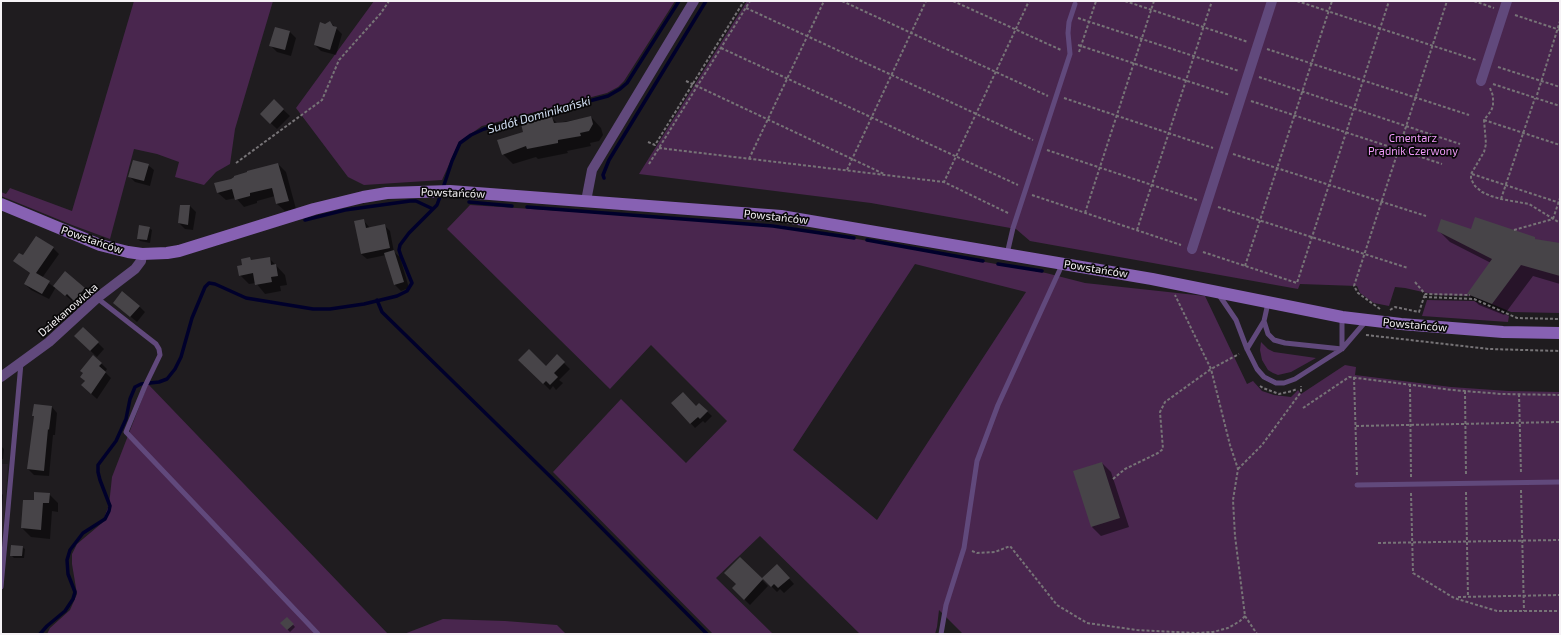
<!DOCTYPE html>
<html>
<head>
<meta charset="utf-8">
<style>
  body { margin:0 }
  #map { position:relative; width:1561px; height:635px; overflow:hidden; background:#1f1c1f; font-family:"Exo 2",sans-serif }
  canvas { display:block }
  .frame { position:absolute; inset:0; border:2px solid #f5f2f5; pointer-events:none }
</style>
</head>
<body>
<div id="map">
<canvas width="1561" height="635"></canvas>
<div class="frame"></div>
</div>
<script>
const ctx = document.querySelector('canvas').getContext('2d');
ctx.lineJoin = 'round';
function fillPath(path, color) { ctx.fillStyle = color; ctx.fill(path, 'evenodd'); }
const shape = rows => new Path2D(rows.map(r => 'M' + r).join(''));
function strokePath(path, color, width, dash) { ctx.strokeStyle = color; ctx.lineWidth = width; ctx.lineCap = dash ? 'butt' : 'round'; ctx.setLineDash(dash || []); ctx.stroke(path); }
function label(font, color, halo, rows, align = 'center') {
  ctx.font = font + ' "Exo 2",sans-serif'; ctx.lineWidth = 3.5; ctx.setLineDash([]); ctx.textBaseline = 'middle'; ctx.strokeStyle = halo; ctx.fillStyle = color; for (const [text, x, y, turn = 0] of rows) {
    ctx.save(); ctx.translate(x, y); ctx.rotate((+turn || 0) * Math.PI / 180); ctx.textAlign = isNaN(turn) ? turn : align; if (halo) ctx.strokeText(text, 0, 0); ctx.fillText(text, 0, 0); ctx.restore();
  }
}
fillPath(shape([
  [1,464,8,464,2,556,1,556]
]), '#282129');
fillPath(shape([
  [134,1,273,1,235,129,230,164,216,172,204,185,175,177,179,162,157,154,134,149,110,239,72,225,1,196,1,192,6,194,10,188,72,211],
  [374,1,675,1,624,81,618,87,607,93,482,126,459,142,442,180,364,185,348,177,296,108],
  [747,1,1560,1,1560,313,1511,312,1473,296,1436,295,1405,288,1395,287,1389,306,1374,303,1360,293,1357,286,1300,284,1298,289,1030,241,1016,229,871,203,639,174],
  [470,205,779,225,1046,273,1085,283,1205,296,1247,384,1253,381,1262,391,1274,395,1291,397,1298,390,1301,394,1345,365,1356,367,1355,375,1451,387,1508,391,1560,392,1560,634,963,634,939,610,937,627,935,634,860,634,760,536,716,578,773,634,713,634,553,472,621,399,686,463,727,421,651,345,610,389,447,229],
  [915,264,1026,292,877,520,793,450],
  [1427,300,1474,301,1509,316,1508,322,1422,316],
  [1261,342,1268,349,1274,352,1316,358,1291,372,1278,375,1273,373,1268,370,1262,360,1260,350],
  [148,384,388,634,47,634,50,628,70,610,77,594,72,564,72,554,77,544,102,523,109,505,112,477],
  [443,619,505,621,557,625,566,634,404,634]
]), '#49264e');
fillPath(shape([
  [330,22,342,34,336,55,321,51,315,45,325,25],
  [290,32,296,38,291,56,277,52,271,46],
  [274,101,290,116,277,129,261,114],
  [591,117,601,128,603,135,599,141,590,143,591,146,567,151,568,153,538,159,536,157,513,164,503,154,524,132,552,118,557,123],
  [278,164,286,172,296,209,285,211,277,204,275,196,257,201,257,203,244,207,236,198,226,200,218,193],
  [148,165,154,170,150,186,135,182,129,176],
  [181,206,190,206,196,212,193,230,185,229,179,223],
  [363,220,370,228,384,225,390,231,394,252,400,257,409,288,401,291,395,285,386,255,367,259,361,254],
  [149,228,152,230,150,243,140,241,138,239],
  [1472,230,1534,238,1537,241,1560,244,1560,284,1533,276,1504,315,1479,305,1468,294,1491,263,1450,242,1439,231],
  [53,248,59,254,42,278,54,287,65,273,90,294,81,306,73,299,72,301,56,287,49,299,31,290,25,284,31,274,14,261],
  [250,258,252,261,269,258,285,275,287,285,280,286,281,291,265,294,256,283,249,284,240,275,243,266],
  [114,303,139,306,145,312,137,322],
  [83,328,104,349,97,357,75,336],
  [557,356,570,369,559,380,563,383,556,390,553,386,550,390,520,360,546,367],
  [101,363,107,369,105,372,111,378,97,399,88,391,86,382,81,377],
  [672,403,696,407,699,404,712,416,705,423,703,421,695,428],
  [52,407,57,413,55,435,53,435,49,476,34,475,28,469,35,417,33,415],
  [1,446,4,449,3,459,1,459],
  [1102,463,1111,472,1129,527,1101,536,1092,527,1074,472],
  [1,493,3,495,2,508,1,508],
  [49,494,58,503,58,512,52,511,50,539,31,537,22,528],
  [22,547,25,549,24,558,14,558,11,555],
  [740,558,768,586,750,605,733,588,737,584],
  [777,565,794,584,784,593,780,589,777,592,763,578],
  [287,618,295,627,290,632,281,623]
]), '#0007');
strokePath(shape([
  [604,178,603,175,609,160,706,1],
  [443,188,452,161,460,143,471,135,484,129,608,96,620,89,627,83,679,1],
  [469,202,512,206],
  [527,207,773,226,854,238],
  [305,220,345,210,410,201,416,201,433,209],
  [867,240,983,261],
  [998,264,1042,271],
  [377,300,382,312,562,488,707,634],
  [40,634,47,626,65,611,73,599,75,592,68,574,67,560,70,550,83,533,105,519,109,511,110,506,100,480,98,472,98,465,116,441,126,419,130,399,135,387,141,384,159,382,167,379,175,369,181,357,192,318,205,287,209,283,215,284,246,298,313,309,330,309,364,304,397,296,407,291,412,283,401,256,399,250,400,245,409,233,437,205,441,194]
]), '#00002b', 3.5);
fillPath(shape([
  [330,21,333,26,337,27,330,50,314,45,320,22,325,24],
  [275,27,290,31,285,50,269,46],
  [274,99,284,109,270,124,260,114],
  [591,116,593,124,589,131,580,133,581,136,558,140,558,143,527,149,526,146,502,155,497,140,523,132,521,124,552,117,554,123,566,122],
  [133,160,149,164,144,181,128,177],
  [278,163,289,201,276,204,272,188,250,193,250,196,235,200,232,189,217,193,214,183,231,179,234,177,234,176,247,172,247,171],
  [180,205,190,205,188,225,178,223],
  [1475,217,1535,237,1535,239,1560,243,1560,276,1521,265,1492,304,1467,294,1492,259,1437,231,1441,219,1471,229],
  [364,219,366,228,385,224,390,248,361,254,354,221],
  [139,225,150,227,147,240,137,239],
  [36,236,54,247,36,273,50,281,42,294,24,284,30,273,13,261,19,253,23,255],
  [394,250,404,282,394,285,384,253],
  [250,257,251,260,270,257,271,265,276,264,278,276,271,277,272,282,255,285,253,273,239,276,237,266,242,265,241,259],
  [65,271,85,288,74,301,67,294,65,296,53,286],
  [122,291,140,306,130,317,113,303],
  [83,327,99,342,90,351,74,336],
  [529,349,546,366,557,354,565,362,554,373,558,377,550,385,546,381,543,384,518,360],
  [93,355,102,363,99,366,106,372,91,394,81,385,85,381,80,377,83,373,80,371],
  [683,392,696,406,699,403,708,411,700,419,698,417,690,424,671,403],
  [34,404,52,406,49,430,48,429,44,471,27,469,34,416,32,416],
  [1102,462,1120,518,1091,527,1073,471],
  [34,492,50,493,49,503,43,503,41,530,21,528,23,500,34,500],
  [11,545,23,546,22,556,10,556],
  [740,557,763,579,744,600,732,588,736,584,724,573],
  [777,564,790,578,778,588,774,584,771,587,762,578],
  [287,617,294,624,287,630,280,623]
]), '#474448');
strokePath(shape([
  [842,1,1048,96],
  [953,1,1061,50],
  [1125,1,1248,42],
  [1297,1,1476,60],
  [1474,1,1494,8],
  [746,8,1033,140],
  [1515,15,1560,30],
  [1078,18,1239,71],
  [1078,45,1230,95],
  [721,48,1018,185],
  [1267,49,1469,115],
  [1079,52,1096,1],
  [1498,67,1560,87],
  [1259,77,1460,144],
  [686,81,884,174],
  [1493,84,1560,106],
  [1490,88,1493,96,1493,106,1491,111,1484,120,1486,144,1484,152,1471,174,1471,179,1475,186,1482,192,1491,196,1501,199,1529,204,1560,223],
  [1537,95,1560,21],
  [1064,98,1213,148],
  [1251,101,1442,164],
  [1484,120,1560,145],
  [648,142,655,145,744,1],
  [659,148,944,182],
  [1047,150,1197,200],
  [1233,154,1426,216],
  [749,159,824,1],
  [236,163,322,100,339,60,381,13,389,1],
  [649,164,750,1],
  [847,170,926,1],
  [1472,174,1560,203],
  [1032,195,1181,245],
  [1501,199,1535,98],
  [1218,207,1408,268],
  [1008,213,944,182,1029,1],
  [1085,213,1154,1],
  [1553,219,1560,198],
  [1137,230,1212,1],
  [1514,230,1553,219],
  [1203,252,1297,283,1389,1],
  [1245,266,1332,1],
  [1415,282,1425,294,1470,295],
  [1424,297,1474,299,1517,318,1560,319],
  [1380,309,1358,293,1354,286,1447,1],
  [1390,310,1395,307,1419,312,1425,294],
  [1366,335,1489,349,1560,351],
  [1354,377,1357,476],
  [1410,384,1411,477],
  [1260,386,1263,388,1279,394,1292,391,1297,389],
  [1465,391,1466,476],
  [1519,394,1521,474],
  [1303,408,1349,377,1452,390,1502,394,1560,395],
  [1356,426,1560,422],
  [1238,469,1262,445,1301,392,1301,386],
  [1113,479,1125,469,1158,453,1163,449,1160,412,1165,402,1211,369,1239,354],
  [1521,490,1524,611],
  [1466,492,1468,597],
  [1411,493,1413,573,1454,598,1497,611,1560,611],
  [1378,543,1560,540],
  [972,551,977,553,995,552,1010,546,1057,605,1087,623,1137,630,1195,633,1213,632,1228,628,1240,621,1245,616,1235,536,1233,500,1238,469,1230,445,1211,369,1175,295],
  [1458,597,1560,595],
  [1245,616,1257,634]
]), '#777477', 2, [3, 2]);
strokePath(shape([
  [1007,254,1013,228,1070,54,1068,33,1069,22,1075,4],
  [1219,295,1236,320,1247,349,1257,369,1264,377,1276,383,1284,383,1295,379,1342,349,1366,321],
  [97,298,156,344,159,349,160,355,145,386,126,432,318,634],
  [1264,321,1268,334,1274,340,1285,343,1342,349],
  [1247,349,1264,321,1268,303],
  [1342,349,1342,317],
  [1357,485,1560,482],
  [1,587,21,363],
  [941,634,946,605,964,548,977,461,998,405,1062,265]
]), '#61497c', 5);
strokePath(shape([
  [1481,81,1507,1],
  [586,201,592,170,694,1],
  [1192,249,1272,1],
  [1,377,49,342,97,298,135,269,141,261,142,254]
]), '#61497c', 10);
strokePath(shape([
  [1,204,100,245,128,252,142,254,167,253,179,251,314,209,363,197,387,193,450,191,781,216,1152,279,1342,317,1401,324,1503,332,1560,333]
]), '#8761b3', 12);
label('11px', '#ef9af9', '#080708', [
  ["Cmentarz",1413,138],
  ["Prądnik Czerwony",1413,151]
]);
label('11px', '#f5f2f5', '#080708', [
  ["Powstańców",453,193,2],
  ["Powstańców",776,217,6],
  ["Powstańców",92,240,19],
  ["Powstańców",1096,269,9],
  ["Dziekanowicka",68,310,-41],
  ["Powstańców",1415,325,5]
]);
label('italic 12px', '#d3e0f5', '#080708', [
  ["Sudół Dominikański",539,115,-16]
]);
</script>
</body>
</html>
